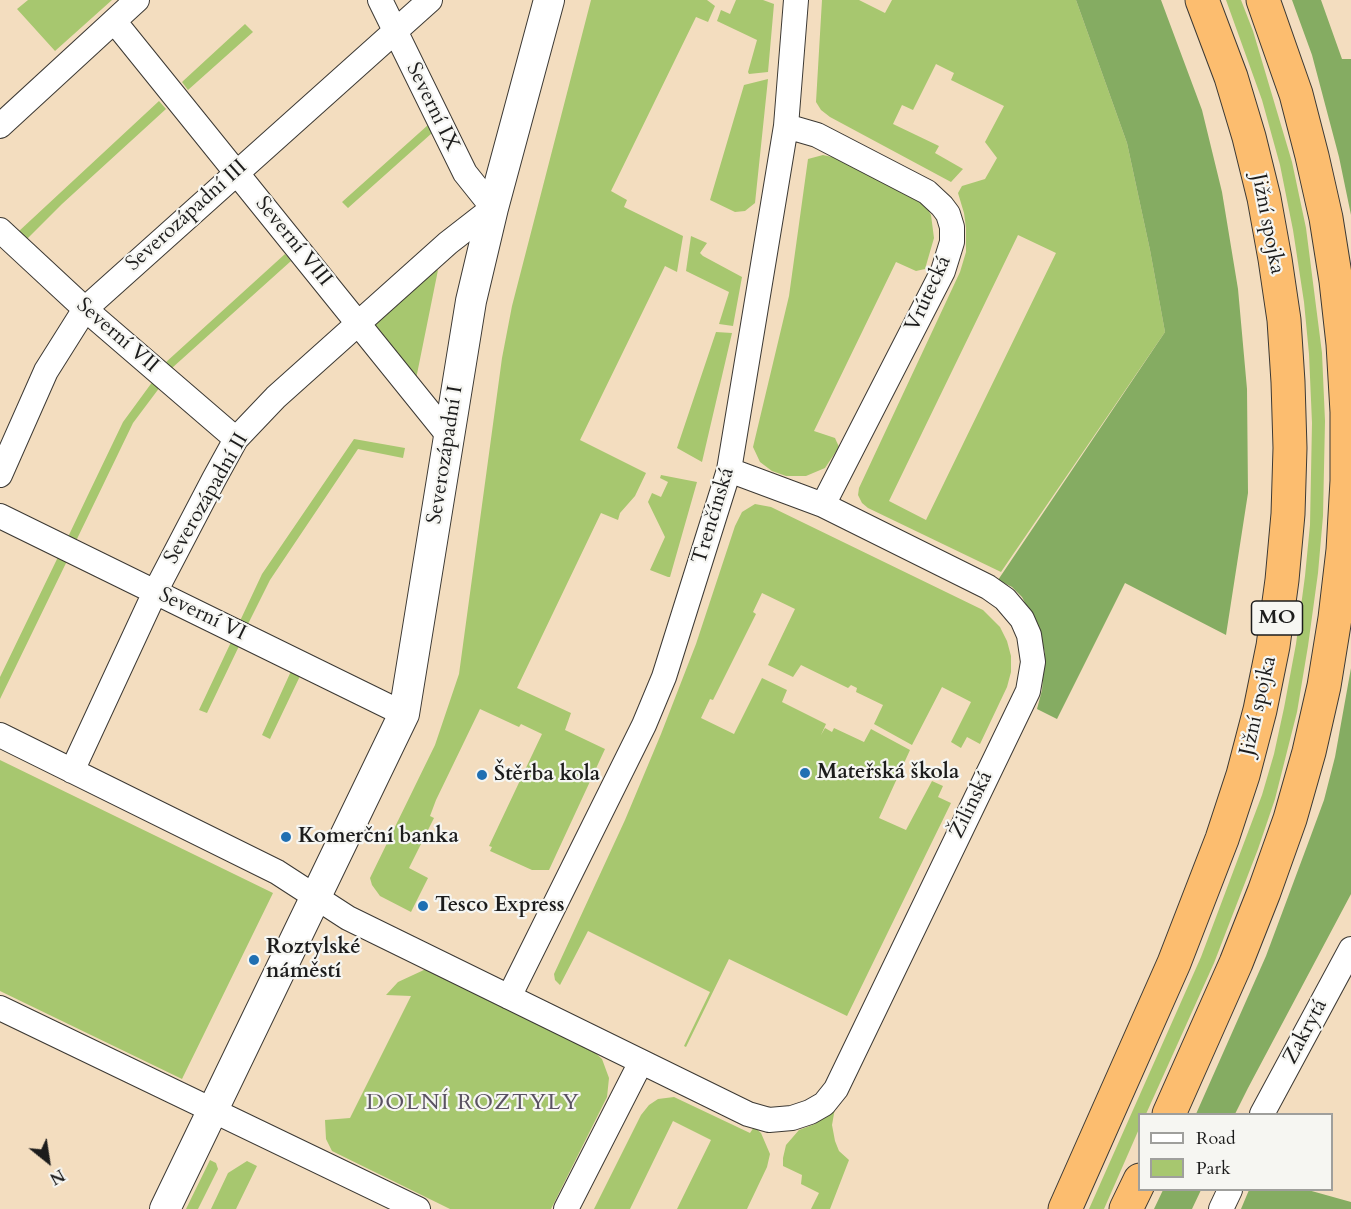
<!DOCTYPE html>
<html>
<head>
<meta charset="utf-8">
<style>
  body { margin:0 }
  #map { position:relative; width:1351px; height:1209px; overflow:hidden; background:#f3ddbf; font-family:Cardo,serif }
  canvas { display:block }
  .legend { position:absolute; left:1138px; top:1113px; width:195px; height:78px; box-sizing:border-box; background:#f6f6f2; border:2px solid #9f9f9c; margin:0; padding:8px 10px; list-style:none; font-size:18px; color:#1c1c1c }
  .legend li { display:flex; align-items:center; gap:12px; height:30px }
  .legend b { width:30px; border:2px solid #9f9f9c }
  .north { position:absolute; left:18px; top:1131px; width:60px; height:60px; -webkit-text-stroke:4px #f6f6f2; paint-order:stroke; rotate:150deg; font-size:16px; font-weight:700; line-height:24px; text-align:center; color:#1c1c1c }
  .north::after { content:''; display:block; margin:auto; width:21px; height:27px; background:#1c1c1c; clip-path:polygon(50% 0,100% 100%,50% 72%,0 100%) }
</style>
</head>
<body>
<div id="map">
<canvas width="1351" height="1209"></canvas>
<ul class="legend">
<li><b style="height:8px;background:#fff"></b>Road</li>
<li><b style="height:16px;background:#a7c76f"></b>Park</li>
</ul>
<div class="north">N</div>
</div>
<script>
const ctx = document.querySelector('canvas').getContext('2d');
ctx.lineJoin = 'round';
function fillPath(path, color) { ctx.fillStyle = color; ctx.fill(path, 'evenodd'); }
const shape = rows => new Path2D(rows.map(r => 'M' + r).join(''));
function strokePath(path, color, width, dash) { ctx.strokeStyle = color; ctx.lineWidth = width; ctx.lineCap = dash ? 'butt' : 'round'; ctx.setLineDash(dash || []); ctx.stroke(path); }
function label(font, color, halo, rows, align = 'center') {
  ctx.font = font + ' Cardo,serif'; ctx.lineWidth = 4.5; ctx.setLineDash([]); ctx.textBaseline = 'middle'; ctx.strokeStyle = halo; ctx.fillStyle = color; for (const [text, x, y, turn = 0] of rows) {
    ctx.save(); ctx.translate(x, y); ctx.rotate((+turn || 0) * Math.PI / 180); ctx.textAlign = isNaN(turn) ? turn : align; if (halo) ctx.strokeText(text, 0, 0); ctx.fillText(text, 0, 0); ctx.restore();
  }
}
fillPath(shape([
  [28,0,112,0,55,51,17,9],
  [591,0,707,0,715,6,708,22,696,17,611,191,627,200,624,207,683,236,677,272,665,266,580,440,646,473,635,496,620,513,618,520,601,513,517,688,571,713,565,730,605,749,549,870,532,870,490,851,492,847,489,846,542,734,521,724,519,727,480,709,436,800,430,816,434,818,409,868,428,878,411,912,380,896,372,885,370,878,435,745,459,674,502,358,512,306],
  [736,0,763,0,774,4,768,72,749,74,748,72,757,40,717,21,721,10,730,14],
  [822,0,859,0,885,13,892,0,1076,0,1127,143,1150,250,1165,332,1001,572,868,508,862,503,858,495,859,488,960,272,966,252,966,228,964,213,958,193,962,186,985,179,997,158,985,142,1004,106,951,80,954,73,936,64,913,110,902,105,893,124,939,146,935,153,963,169,951,182,830,117,821,110,816,102],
  [1018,235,1056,253,926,520,889,501],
  [1226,0,1241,0,1253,31,1292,162,1306,228,1322,353,1325,421,1323,516,1318,573,1308,646,1297,712,1275,799,1258,849,1214,963,1146,1114,1140,1114,1139,1129,1104,1209,1089,1209,1201,957,1262,795,1274,754,1284,708,1296,644,1305,576,1310,525,1312,423,1309,354,1304,302,1293,230,1280,165,1262,100],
  [245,24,253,32,188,90,182,82],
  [768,79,755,203,745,211,735,212,710,200,744,85],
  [159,101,166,109,62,204,27,239,18,232],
  [428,125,432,133,348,208,342,202],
  [823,155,841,159,923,201,931,215,934,238,925,269,916,271,896,262,814,431,835,438,839,447,825,468,806,476,786,476,772,471,760,462,753,447,789,296,808,159],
  [691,236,707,243,700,253,703,256,742,277,733,326,719,324,729,292,686,271],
  [285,254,291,261,172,368,165,363],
  [438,270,416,379,375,327,377,320,432,272],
  [716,332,732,333,702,462,677,448],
  [153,381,160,387,133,423,76,541,68,537,87,497,123,422],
  [354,439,405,448,403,458,358,449,270,580,248,624,240,621,262,574],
  [661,475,697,482,670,577,668,577,650,570,665,537,648,502,652,493,661,497,668,482,660,478],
  [755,504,771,507,983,610,1000,627,1007,641,1011,656,1011,672,1007,687,980,744,967,737,961,748,951,742,971,702,942,687,912,745,874,724,883,705,856,692,857,688,851,685,848,688,801,665,793,677,768,665,795,609,762,593,753,612,756,614,713,700,710,699,701,718,734,734,762,678,787,690,782,702,826,724,821,735,825,728,832,732,834,728,864,742,871,729,910,750,879,818,906,830,932,781,943,786,938,797,951,803,847,1016,729,959,686,1047,684,1046,710,992,588,931,560,985,555,980,554,974,625,820,661,734,696,644,735,526,742,512],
  [58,557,67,561,0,699,0,677],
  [232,640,240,644,207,713,199,710],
  [292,669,301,674,270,739,262,735],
  [0,760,273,893,182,1079,0,991],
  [426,969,593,1051,602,1059,609,1078,607,1097,551,1209,450,1209,332,1151,326,1139,325,1120,350,1118,411,996,386,995,398,982],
  [674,1097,750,1133,754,1127,761,1133,770,1154,767,1167,747,1209,677,1209,711,1140,673,1121,630,1209,594,1209,641,1115,649,1105,658,1099],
  [835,1108,832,1125,835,1141,839,1151,849,1160,830,1209,811,1209,819,1193,801,1184,802,1175,783,1166,783,1158,786,1145,799,1130,815,1124],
  [210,1160,216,1163,218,1169,198,1209,186,1209],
  [247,1161,257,1166,236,1209,211,1209,228,1173]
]), '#a7c76f');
fillPath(shape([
  [1076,0,1161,0,1202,110,1222,192,1238,289,1247,389,1248,493,1226,635,1125,583,1057,719,1037,709,1042,690,1045,653,1039,630,1022,597,1012,587,998,580,1165,332,1150,250,1127,143],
  [1292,0,1321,0,1342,59,1351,59,1351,215,1339,157,1312,55],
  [1351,668,1351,894,1248,1088,1235,1114,1196,1114,1266,956,1310,838,1324,800,1335,757],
  [1163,1190,1201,1190,1192,1209,1154,1209],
  [1249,1190,1308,1190,1351,1202,1351,1209,1241,1209]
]), '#85ac62');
const minor = shape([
  [114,21,448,435],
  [0,126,137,0],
  [786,126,817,135,927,192,942,206,948,214,952,227,952,242,943,271,823,505],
  [0,230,85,309,236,439],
  [0,475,46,371,85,309,430,0],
  [0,516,404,714],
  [0,735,277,872,348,918,748,1114,769,1120,792,1118,810,1112,824,1104,836,1089,1028,691,1033,662,1029,635,1022,619,1005,599,988,587,823,505,729,470],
  [72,771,155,592,214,479,236,439,276,397,448,243,493,208,465,173,380,0],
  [509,997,644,725,664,677,729,470,786,126,796,0],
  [0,1008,418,1209],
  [1262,1114,1351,949],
  [566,1209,641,1062],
  [1221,1209,1230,1190]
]);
const tertiary = shape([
  [165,1209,404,714,471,301,493,208,549,0]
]);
const trunk = shape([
  [1169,1114,1236,963,1264,892,1290,819,1309,752,1324,686,1335,618,1343,550,1347,481,1347,412,1343,344,1336,281,1326,218,1312,156,1296,94,1263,0],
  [1065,1209,1174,963,1222,839,1243,775,1260,710,1273,646,1282,580,1288,514,1290,448,1288,382,1284,320,1275,259,1264,198,1249,137,1231,77,1202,0],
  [1126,1209,1140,1180]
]);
strokePath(minor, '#3c3934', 26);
strokePath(tertiary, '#3c3934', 32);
strokePath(trunk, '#3c3934', 35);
strokePath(minor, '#fff', 24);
strokePath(tertiary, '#fff', 30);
strokePath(trunk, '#fcbd6f', 33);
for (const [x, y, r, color] of [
  [805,773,6,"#1f6fb2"],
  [482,775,6,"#1f6fb2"],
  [286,837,6,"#1f6fb2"],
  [423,906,6,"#1f6fb2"],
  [254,960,6,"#1f6fb2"]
]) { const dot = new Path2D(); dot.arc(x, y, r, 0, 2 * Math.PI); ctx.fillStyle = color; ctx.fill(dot); strokePath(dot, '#f6f6f2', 2); }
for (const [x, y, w] of [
  [1277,618,51]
]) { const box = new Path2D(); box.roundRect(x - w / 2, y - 17, w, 34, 4.5); ctx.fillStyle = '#f6f6f2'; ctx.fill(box); strokePath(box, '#1c1c1c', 1.5); }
label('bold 20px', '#1c1c1c', null, [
  ["MO",1277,618]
]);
label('21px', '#1c1c1c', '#f6f6f2', [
  ["Severní IX",432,107,64],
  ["Severozápadní III",187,216,-42],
  ["Jižní spojka",1267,224,79],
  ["Severní VIII",293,242,51],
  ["Vrútecká",929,294,-65],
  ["Severní VII",117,336,41],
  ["Severozápadní I",446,455,-81],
  ["Severozápadní II",207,499,-60],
  ["Trenčínská",714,516,-73],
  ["Severní VI",202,615,26],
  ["Jižní spojka",1259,706,-77],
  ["Žilinská",972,805,-64],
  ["Zakrytá",1306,1032,-62]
]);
label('bold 21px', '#1c1c1c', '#f6f6f2', [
  ["Mateřská škola",817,773],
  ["Štěrba kola",494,775],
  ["Komerční banka",298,837],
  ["Tesco Express",435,906],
  ["Roztylské",266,948],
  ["náměstí",266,972]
], 'left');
ctx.letterSpacing = '1.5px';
label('22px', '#5a5262', '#f6f6f2', [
  ["DOLNÍ ROZTYLY",473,1104]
]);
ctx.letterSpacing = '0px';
</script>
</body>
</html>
